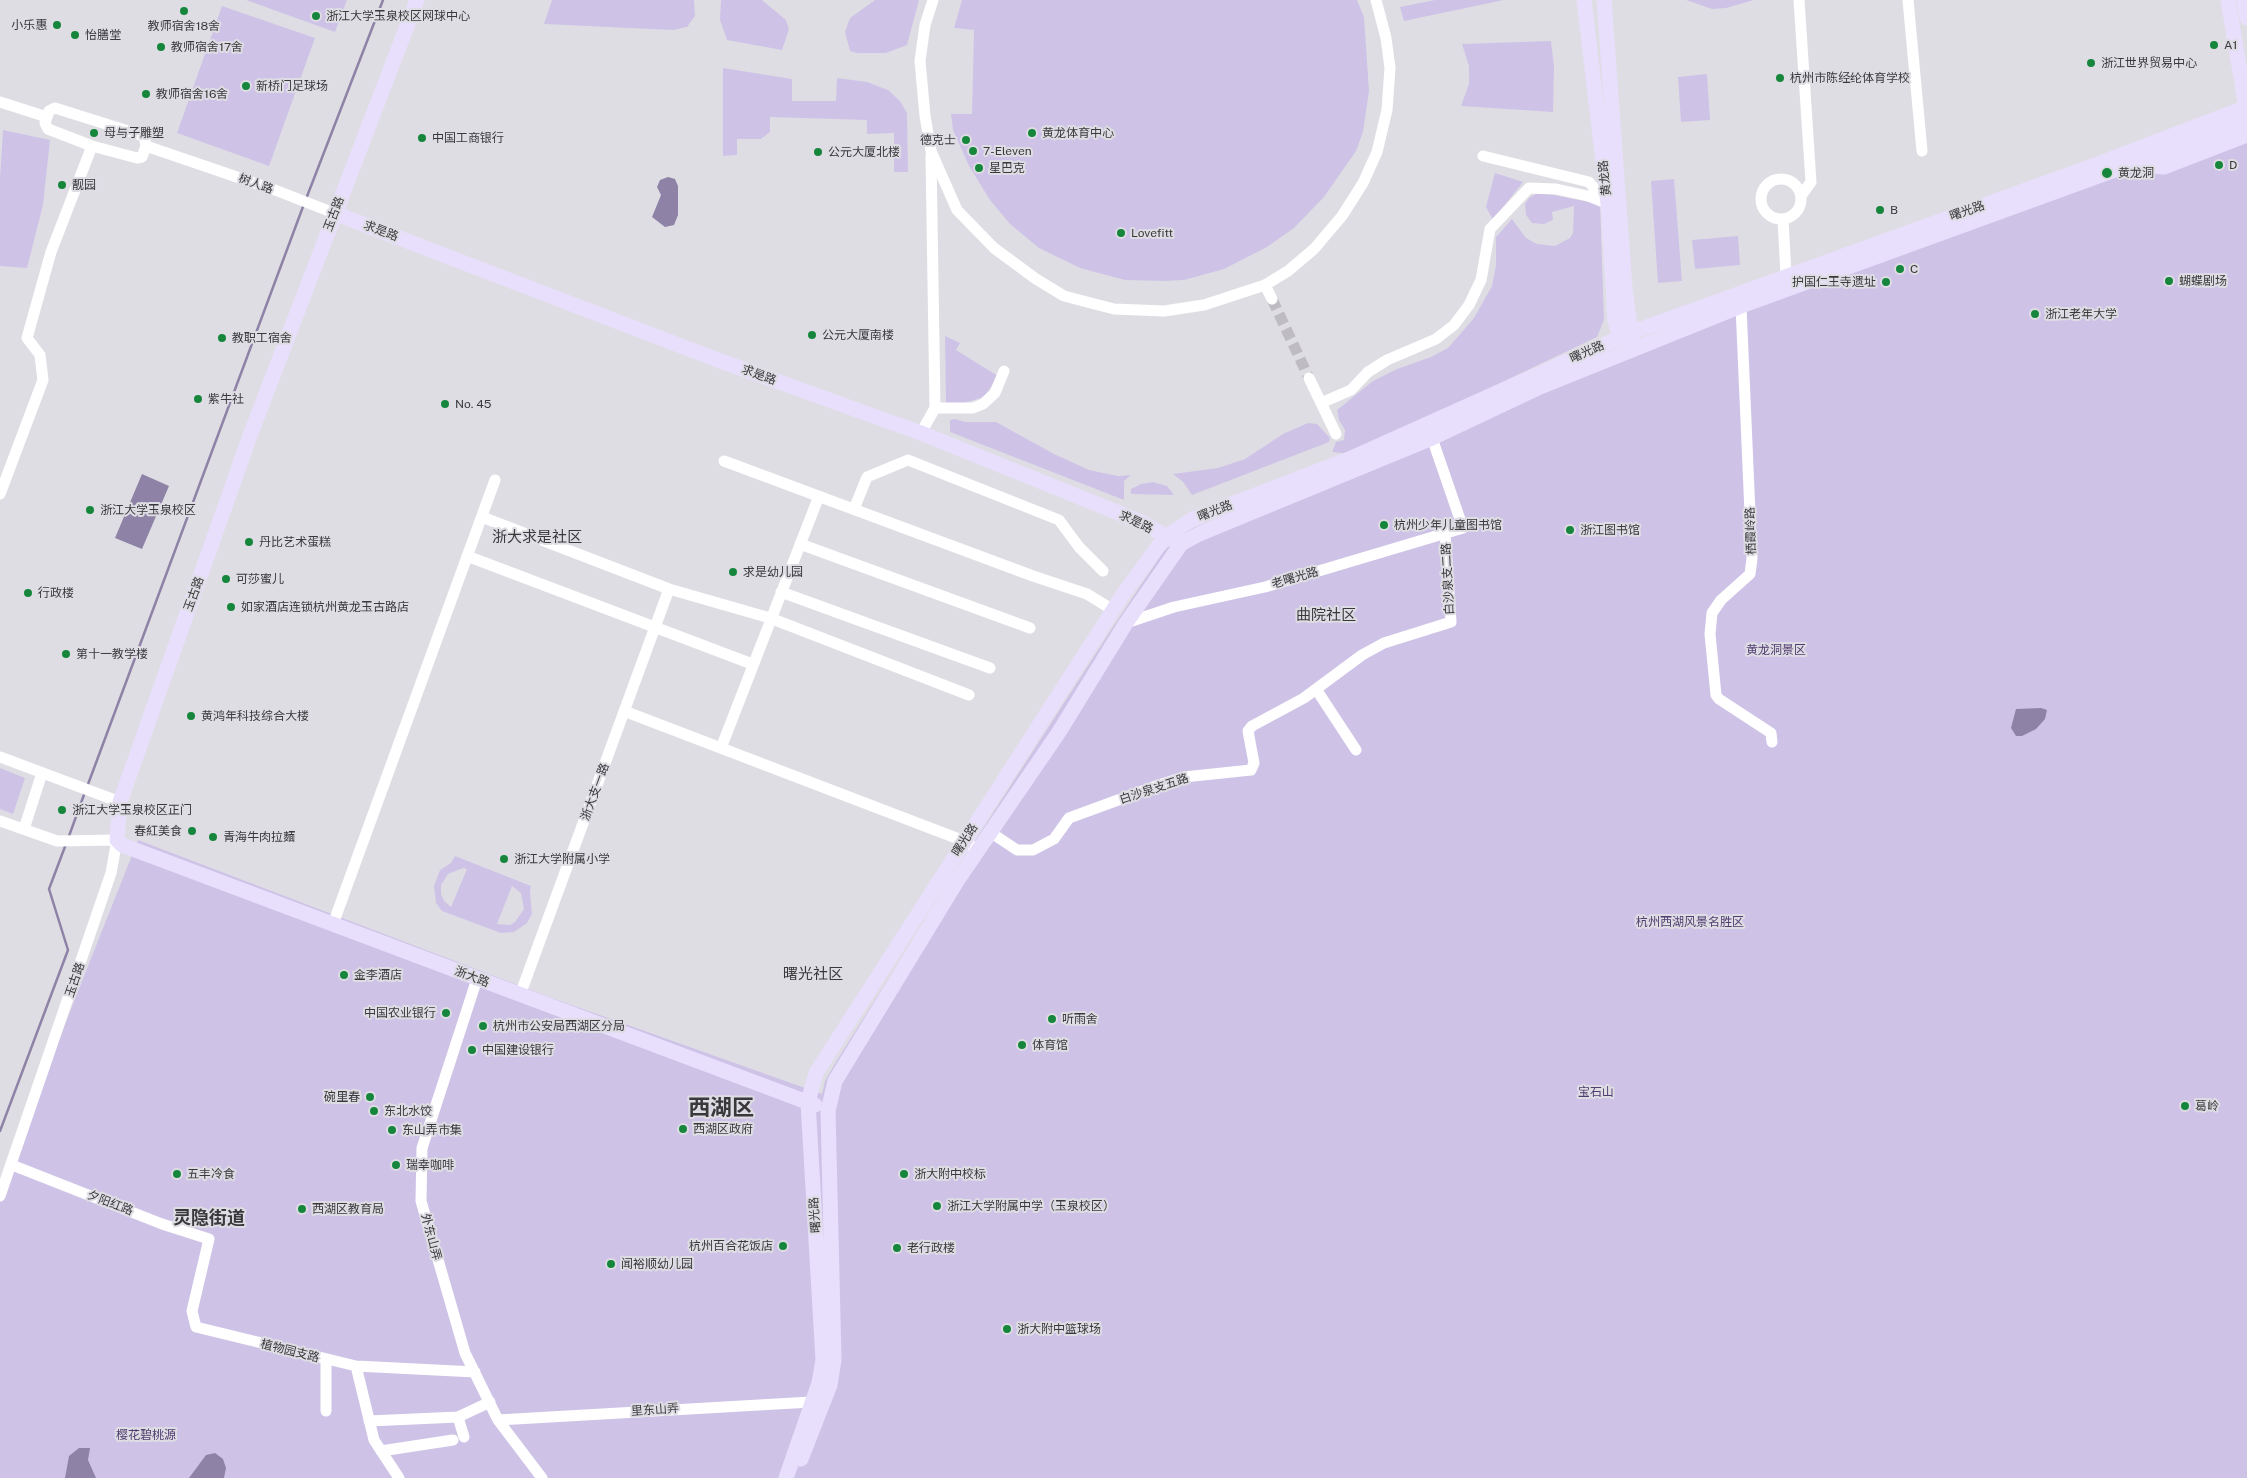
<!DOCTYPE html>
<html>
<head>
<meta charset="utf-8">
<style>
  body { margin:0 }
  canvas { display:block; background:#dfdde4 }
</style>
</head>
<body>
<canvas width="2247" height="1478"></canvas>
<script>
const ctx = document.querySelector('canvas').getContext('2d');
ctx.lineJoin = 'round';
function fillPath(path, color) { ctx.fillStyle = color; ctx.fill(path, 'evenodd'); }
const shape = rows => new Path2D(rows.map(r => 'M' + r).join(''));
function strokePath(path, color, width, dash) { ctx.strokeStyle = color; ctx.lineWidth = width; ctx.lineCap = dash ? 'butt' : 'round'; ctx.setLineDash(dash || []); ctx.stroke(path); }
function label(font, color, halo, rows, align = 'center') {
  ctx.font = font + ' "Public Sans","Noto Sans SC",sans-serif'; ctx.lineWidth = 4; ctx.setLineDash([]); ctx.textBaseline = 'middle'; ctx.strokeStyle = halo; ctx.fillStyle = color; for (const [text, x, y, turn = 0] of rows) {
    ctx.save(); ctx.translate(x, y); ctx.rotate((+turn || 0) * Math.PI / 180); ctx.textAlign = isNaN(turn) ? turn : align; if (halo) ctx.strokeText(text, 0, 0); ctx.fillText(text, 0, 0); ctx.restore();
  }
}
fillPath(shape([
  [246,0,347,0,335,32],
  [552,0,694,0,695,16,687,27,673,30,544,24],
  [721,0,762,0,786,20,789,29,782,50,727,40,720,20],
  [875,0,919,0,907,45,886,53,857,53,850,51,845,32,850,18],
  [962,0,1357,0,1364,17,1369,91,1363,132,1356,151,1324,197,1294,228,1267,247,1224,269,1184,280,1164,281,1125,280,1080,268,1039,248,1010,224,990,200,969,166,953,130,951,114,972,114,974,30,954,28],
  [1435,0,1504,0,1404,21,1400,7],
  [1686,0,1754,0,1726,8,1712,9],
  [222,6,315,38,269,166,177,133],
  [1551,41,1554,67,1553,112,1461,106,1469,84,1469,66,1462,44],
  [723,68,792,79,792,101,836,101,837,78,867,82,888,90,900,101,907,113,908,172,894,172,894,133,867,134,867,120,770,117,770,132,761,139,737,139,737,155,723,156],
  [1707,74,1710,120,1681,122,1678,77],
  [2247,115,2247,1478,0,1478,0,1188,138,840,549,997,822,1094,825,1081,836,1062,975,841,1111,630,1163,552,1181,535,1193,528],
  [3,130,50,140,43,205,27,268,0,266,0,179],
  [1495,173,1523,182,1493,220,1486,207],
  [1674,179,1682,281,1658,283,1651,181],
  [1536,194,1548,194,1600,204,1604,320,1597,337,1351,454,1332,452,1336,442,1344,440,1345,430,1339,420,1337,410,1373,381,1397,369,1431,357,1448,348,1474,318,1492,286,1496,265,1496,237,1512,219,1526,238,1537,244,1555,246,1570,238,1573,233,1574,206,1552,212,1553,220,1544,224,1532,223,1526,215,1525,204,1529,198],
  [1738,236,1740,265,1695,269,1692,240],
  [945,336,960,343,956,350,998,376,984,397,964,403,946,403],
  [955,419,965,422,996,422,1054,454,1089,470,1118,476,1131,475,1124,481,1124,500,950,432,950,420],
  [1308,423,1317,424,1330,438,1329,442,1192,495,1183,482,1173,474,1218,468,1245,459,1283,434],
  [1153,482,1167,486,1174,495,1131,494,1131,489,1141,484],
  [0,768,25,778,13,814,0,809],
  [455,856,531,886,530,892,532,914,527,923,514,932,501,933,442,911,436,903,434,886,440,870,451,863],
  [463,868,467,869,451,907,444,901,441,894,441,885,448,874],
  [512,886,521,893,524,909,515,922,510,925,497,924]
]), '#cec3e7');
fillPath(shape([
  [668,177,675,179,678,186,678,215,674,225,665,227,652,217,661,195,657,187,660,180],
  [142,474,169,486,142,549,115,538],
  [2041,708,2047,710,2045,719,2036,729,2022,736,2016,736,2011,728,2016,709],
  [79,1448,90,1448,88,1460,96,1478,65,1478,69,1456],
  [215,1453,223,1459,226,1468,224,1478,189,1478,206,1455]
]), '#8e83a6');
strokePath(shape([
  [306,199,383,0],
  [87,787,304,204],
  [69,836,85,792],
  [0,1131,68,950,49,889,66,844]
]), '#8e83a6', 2.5);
strokePath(shape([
  [1272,299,1309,378]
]), '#bebcc2', 11, [11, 5.5]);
strokePath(shape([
  [933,0,925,25,920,61,925,116,931,151,957,210,994,248,1036,279,1064,296,1114,309,1164,311,1204,305,1265,285,1288,271,1314,249,1342,216,1363,183,1377,152,1387,110,1390,68,1386,38,1376,0],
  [1799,0,1811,182,1801,196],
  [1908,0,1922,151],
  [0,102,47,117],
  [55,108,144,136,146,146,142,157,137,158,92,146,48,129,45,123,49,111,55,108],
  [146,146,275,190,334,213],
  [1483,156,1589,182,1607,203],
  '1761 199a20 20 0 1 1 40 0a20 20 0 1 1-40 0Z',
  [1783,219,1786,275],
  [1265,285,1272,299],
  [1741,306,1752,559,1750,574,1721,600,1712,613,1710,634,1716,695,1719,699,1771,733,1772,742],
  [1309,378,1336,434],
  [1321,403,1351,390,1368,372,1387,360,1436,339,1454,325,1469,305,1481,280,1490,229,1529,188,1556,189,1588,196,1608,204],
  [935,408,973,408,983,404,995,393,1004,371],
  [921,433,935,408,931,156],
  [724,461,1033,576,1087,594,1113,610],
  [0,494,43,380,40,355,27,338,51,252,92,146],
  [854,509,867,477,908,460,1059,520,1079,547,1103,571],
  [482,517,669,589,770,618,969,695],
  [800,544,1030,628],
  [467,556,752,664],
  [781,592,990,668],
  [1126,623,1174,607,1265,587,1463,528,1432,438],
  [1316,689,1356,750],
  [624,711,964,841,978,850],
  [721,748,819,496],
  [0,757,120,802],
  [0,821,57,841,117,840,111,873,0,1196],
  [24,829,42,773],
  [990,832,1017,850,1033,850,1054,839,1069,818,1159,785,1184,777,1251,770,1254,763,1248,731,1252,726,1304,698,1362,655,1384,643,1451,622,1445,533],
  [333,924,495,480],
  [477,979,422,1148,421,1201,465,1353,498,1420,542,1478],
  [520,995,669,589],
  [12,1165,162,1224,209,1239,192,1311,196,1327,356,1366,475,1372],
  [326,1360,326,1411],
  [356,1366,374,1440,399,1478],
  [458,1417,464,1437],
  [498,1420,811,1402],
  [369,1421,458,1417,490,1402],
  [381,1451,453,1440]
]), '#fff', 11);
strokePath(shape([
  [417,0,251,433,120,802,117,840,122,845,815,1105],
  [1584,0,1608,204,1615,321,1620,338,1627,344],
  [1604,0,1625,288,1632,341],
  [2228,0,2246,108],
  [2244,0,2247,18],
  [2137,165,2164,167,2247,135],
  [334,213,715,359,921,433,1141,522,1173,540],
  [801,1459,830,1385,834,1360,828,1111,835,1081,957,881,1059,732,1126,623,1181,544,1199,534,1432,438,1540,387,1741,306,2247,122],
  [786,1478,819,1383,823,1360,808,1102,816,1073,1124,593,1165,537,1193,519,1349,459,1630,333,2095,165,2247,107]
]), '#e8dffd', 15);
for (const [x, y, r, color] of [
  [184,11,5,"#16863d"],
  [316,16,5,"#16863d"],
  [57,25,5,"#16863d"],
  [75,35,5,"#16863d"],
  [2214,45,5,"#16863d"],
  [161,47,5,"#16863d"],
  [2091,63,5,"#16863d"],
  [1780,78,5,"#16863d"],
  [246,86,5,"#16863d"],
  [146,94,5,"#16863d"],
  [94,133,5,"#16863d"],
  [1032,133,5,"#16863d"],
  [422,138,5,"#16863d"],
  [966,140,5,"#16863d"],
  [973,151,5,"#16863d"],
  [818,152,5,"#16863d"],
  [2219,165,5,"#16863d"],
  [979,168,5,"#16863d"],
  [2107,173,6,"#16863d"],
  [62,185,5,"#16863d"],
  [1880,210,5,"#16863d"],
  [1121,233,5,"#16863d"],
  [1900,269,5,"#16863d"],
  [2169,281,5,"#16863d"],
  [1886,282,5,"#16863d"],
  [2035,314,5,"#16863d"],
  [812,335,5,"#16863d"],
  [222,338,5,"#16863d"],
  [198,399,5,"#16863d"],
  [445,404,5,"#16863d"],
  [90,510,5,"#16863d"],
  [1384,525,5,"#16863d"],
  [1570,530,5,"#16863d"],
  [249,542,5,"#16863d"],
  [733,572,5,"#16863d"],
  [226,579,5,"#16863d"],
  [28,593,5,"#16863d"],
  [231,607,5,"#16863d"],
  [66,654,5,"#16863d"],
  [191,716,5,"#16863d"],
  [62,810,5,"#16863d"],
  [192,831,5,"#16863d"],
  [213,837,5,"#16863d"],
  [504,859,5,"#16863d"],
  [344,975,5,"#16863d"],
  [446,1013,5,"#16863d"],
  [1052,1019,5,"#16863d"],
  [483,1026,5,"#16863d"],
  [1022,1045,5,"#16863d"],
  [472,1050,5,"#16863d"],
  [370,1097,5,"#16863d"],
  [2185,1106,5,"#16863d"],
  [374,1111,5,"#16863d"],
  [683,1129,5,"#16863d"],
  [392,1130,5,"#16863d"],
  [396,1165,5,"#16863d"],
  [177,1174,5,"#16863d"],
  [904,1174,5,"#16863d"],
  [937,1206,5,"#16863d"],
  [302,1209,5,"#16863d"],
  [783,1246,5,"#16863d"],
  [897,1248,5,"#16863d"],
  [611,1264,5,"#16863d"],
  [1007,1329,5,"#16863d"]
]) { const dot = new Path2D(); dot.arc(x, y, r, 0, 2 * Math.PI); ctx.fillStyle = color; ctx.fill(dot); strokePath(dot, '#dfdde4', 2); }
label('12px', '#39393b', '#dfdde4', [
  ["浙江大学玉泉校区网球中心",326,16],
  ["小乐惠",47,25,"right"],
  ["教师宿舍18舍",184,26,"center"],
  ["怡膳堂",85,35],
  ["A1",2224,45],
  ["教师宿舍17舍",171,47],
  ["浙江世界贸易中心",2101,63],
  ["杭州市陈经纶体育学校",1790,78],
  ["新桥门足球场",256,86],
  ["教师宿舍16舍",156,94],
  ["母与子雕塑",104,133],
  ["黄龙体育中心",1042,133],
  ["中国工商银行",432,138],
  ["德克士",956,140,"right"],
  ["7-Eleven",983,151],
  ["公元大厦北楼",828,152],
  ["D",2229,165],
  ["星巴克",989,168],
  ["黄龙洞",2118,173],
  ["靓园",72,185],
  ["B",1890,210],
  ["Lovefitt",1131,233],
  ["C",1910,269],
  ["蝴蝶剧场",2179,281],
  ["护国仁王寺遗址",1876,282,"right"],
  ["浙江老年大学",2045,314],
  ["公元大厦南楼",822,335],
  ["教职工宿舍",232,338],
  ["紫牛社",208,399],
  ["No. 45",455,404],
  ["浙江大学玉泉校区",100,510],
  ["杭州少年儿童图书馆",1394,525],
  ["浙江图书馆",1580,530],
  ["丹比艺术蛋糕",259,542],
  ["求是幼儿园",743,572],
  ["可莎蜜儿",236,579],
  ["行政楼",38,593],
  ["如家酒店连锁杭州黄龙玉古路店",241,607],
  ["第十一教学楼",76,654],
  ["黄鸿年科技综合大楼",201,716],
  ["浙江大学玉泉校区正门",72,810],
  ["春紅美食",182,831,"right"],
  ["青海牛肉拉麵",223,837],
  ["浙江大学附属小学",514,859],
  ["金李酒店",354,975],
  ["中国农业银行",436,1013,"right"],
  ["听雨舍",1062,1019],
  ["杭州市公安局西湖区分局",493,1026],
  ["体育馆",1032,1045],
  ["中国建设银行",482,1050],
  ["碗里春",360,1097,"right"],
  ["葛岭",2195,1106],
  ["东北水饺",384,1111],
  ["西湖区政府",693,1129],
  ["东山弄市集",402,1130],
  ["瑞幸咖啡",406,1165],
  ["五丰冷食",187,1174],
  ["浙大附中校标",914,1174],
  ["浙江大学附属中学（玉泉校区）",947,1206],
  ["西湖区教育局",312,1209],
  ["杭州百合花饭店",773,1246,"right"],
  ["老行政楼",907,1248],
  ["闻裕顺幼儿园",621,1264],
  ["浙大附中篮球场",1017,1329]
], 'left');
label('12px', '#39393b', '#dfdde4', [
  ["黄龙路",1605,178,-96],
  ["树人路",256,184,20],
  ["曙光路",1967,211,-19],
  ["玉古路",334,214,-69],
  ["求是路",381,231,21],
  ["曙光路",1587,352,-24],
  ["求是路",759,375,20],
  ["曙光路",1215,511,-21],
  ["求是路",1136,522,26],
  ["栖霞岭路",1751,531,-92],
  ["老曙光路",1295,578,-16],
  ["白沙泉支二路",1448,579,-93],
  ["玉古路",194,594,-70],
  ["白沙泉支五路",1154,789,-18],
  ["浙大支一路",595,792,-70],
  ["曙光路",965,840,-57],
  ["浙大路",472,977,21],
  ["玉古路",75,980,-71],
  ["夕阳红路",110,1203,21],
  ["曙光路",815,1215,-94],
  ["外东山弄",431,1237,75],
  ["植物园支路",290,1351,14],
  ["里东山弄",655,1410,-4]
]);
label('12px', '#4f3d6f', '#dfdde4', [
  ["黄龙洞景区",1776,650],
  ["杭州西湖风景名胜区",1690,922],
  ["宝石山",1596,1092],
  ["樱花碧桃源",146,1435]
]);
label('15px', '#39393b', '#dfdde4', [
  ["浙大求是社区",537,537],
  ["曲院社区",1326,615],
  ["曙光社区",813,974]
]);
label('bold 18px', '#39393b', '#dfdde4', [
  ["灵隐街道",209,1218]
]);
label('bold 22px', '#39393b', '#dfdde4', [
  ["西湖区",721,1108]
]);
</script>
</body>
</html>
